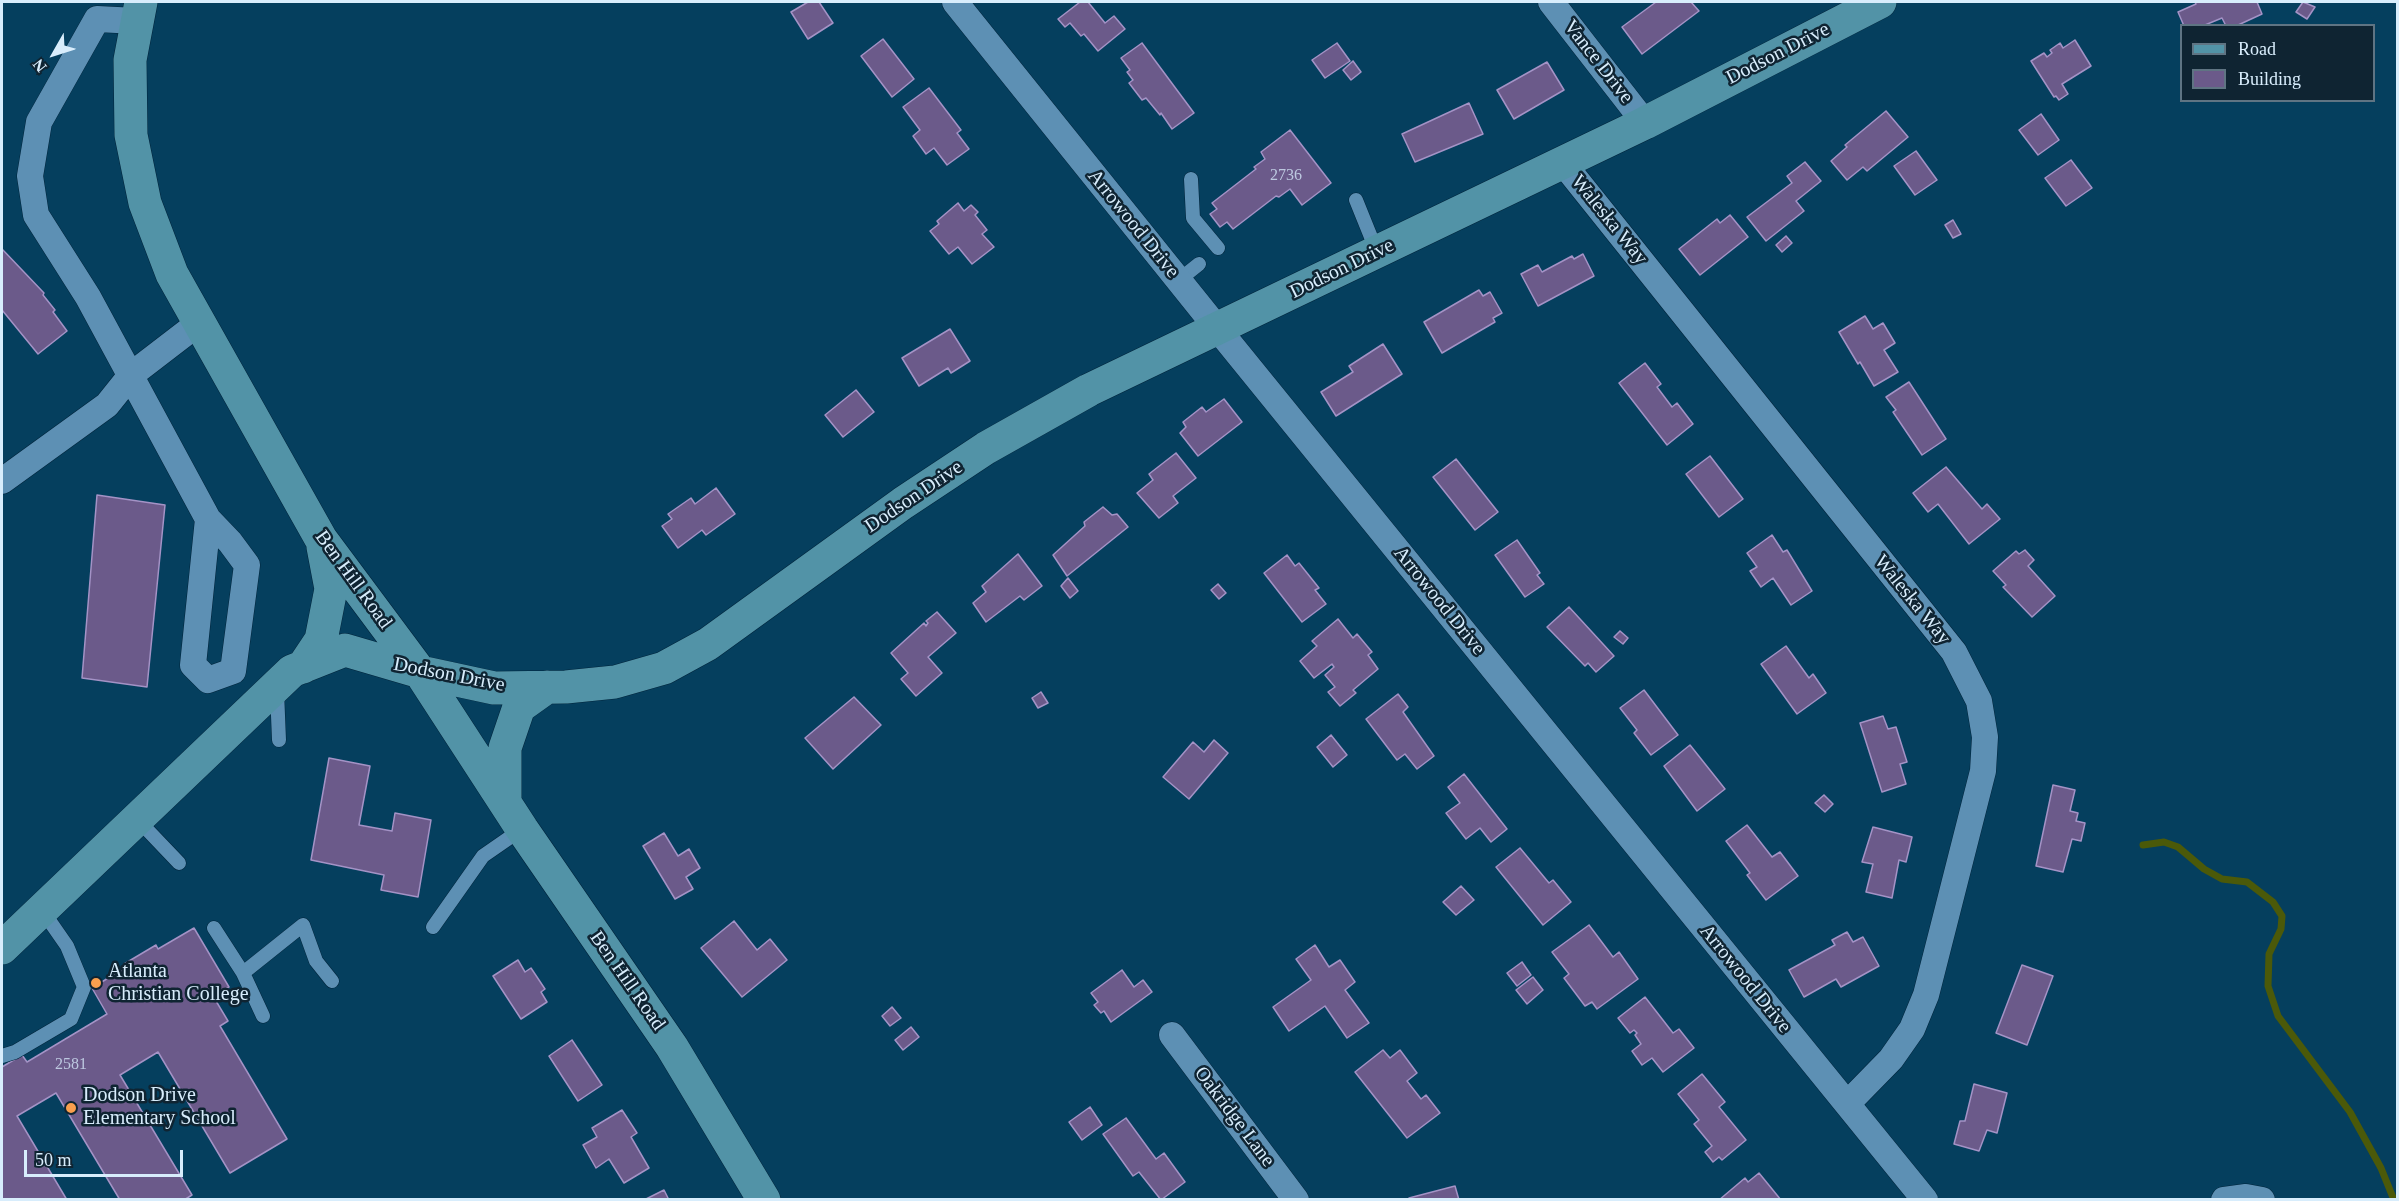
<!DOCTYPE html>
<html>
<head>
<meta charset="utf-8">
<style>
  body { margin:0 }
  #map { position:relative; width:2399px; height:1201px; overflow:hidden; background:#053f5e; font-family:Georgia,serif }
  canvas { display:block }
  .frame { position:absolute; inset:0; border:3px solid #d8edfc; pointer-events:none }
  .legend { position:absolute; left:2180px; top:24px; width:195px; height:78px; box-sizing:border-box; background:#0f2432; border:2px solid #5f7483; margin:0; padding:8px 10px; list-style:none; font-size:18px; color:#d8edfc }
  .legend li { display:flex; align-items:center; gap:12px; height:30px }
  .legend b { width:30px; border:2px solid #5f7483 }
  .north { position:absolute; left:24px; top:24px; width:60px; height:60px; -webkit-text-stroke:4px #0f2432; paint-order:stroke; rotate:231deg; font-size:16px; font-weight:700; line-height:24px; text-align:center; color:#d8edfc }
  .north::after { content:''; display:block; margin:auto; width:21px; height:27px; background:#d8edfc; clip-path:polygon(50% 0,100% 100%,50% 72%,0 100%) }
  .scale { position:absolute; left:24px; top:1150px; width:159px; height:27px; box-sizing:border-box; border:3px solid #d8edfc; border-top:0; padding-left:8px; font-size:18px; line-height:21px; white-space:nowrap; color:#d8edfc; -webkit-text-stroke:4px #0f2432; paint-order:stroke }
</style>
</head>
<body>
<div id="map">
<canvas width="2399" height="1201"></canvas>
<div class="frame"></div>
<ul class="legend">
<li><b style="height:8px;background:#5293a7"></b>Road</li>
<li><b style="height:16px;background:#6b5a8a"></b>Building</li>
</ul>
<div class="north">N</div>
<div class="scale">50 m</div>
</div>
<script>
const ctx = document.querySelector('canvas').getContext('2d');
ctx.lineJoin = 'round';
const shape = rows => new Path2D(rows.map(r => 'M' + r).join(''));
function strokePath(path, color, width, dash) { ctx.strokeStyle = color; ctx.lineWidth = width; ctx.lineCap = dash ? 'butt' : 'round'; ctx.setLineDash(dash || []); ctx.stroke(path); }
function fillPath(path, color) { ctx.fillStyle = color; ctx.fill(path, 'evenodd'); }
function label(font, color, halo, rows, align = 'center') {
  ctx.font = font + ' Georgia,serif'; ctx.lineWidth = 5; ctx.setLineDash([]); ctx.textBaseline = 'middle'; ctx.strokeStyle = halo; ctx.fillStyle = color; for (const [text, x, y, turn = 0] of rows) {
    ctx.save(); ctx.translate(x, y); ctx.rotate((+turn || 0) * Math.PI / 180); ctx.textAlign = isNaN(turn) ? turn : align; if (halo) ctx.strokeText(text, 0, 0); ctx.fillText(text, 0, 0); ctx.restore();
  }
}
strokePath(shape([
  [2143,845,2164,842,2178,847,2204,869,2222,879,2247,882,2273,902,2282,916,2281,929,2269,954,2268,986,2278,1016,2350,1112,2381,1168,2394,1200]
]), '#4b5909', 7);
const building = shape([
  [808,2,819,2,833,23,808,39,791,12,808,2],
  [1080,2,1088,2,1105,23,1114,16,1125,29,1098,51,1084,34,1081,36,1070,23,1065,27,1058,19,1080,2],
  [1656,2,1691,2,1699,11,1642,54,1622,27,1656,2],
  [2195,2,2257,2,2262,14,2236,26,2226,26,2222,18,2205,25,2184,26,2178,12,2196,4,2195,2],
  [2303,2,2315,7,2307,19,2296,12,2303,2],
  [883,39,914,79,892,97,861,56,883,39],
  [2075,40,2091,66,2062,84,2068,94,2059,100,2056,96,2054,97,2031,61,2044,53,2047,57,2052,53,2050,50,2060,43,2063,48,2075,40],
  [1142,43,1194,113,1172,129,1161,113,1160,115,1146,98,1142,100,1129,83,1133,80,1127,72,1130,70,1121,58,1142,43],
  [1337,43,1350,61,1325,78,1312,60,1337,43],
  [1353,61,1361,72,1351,80,1343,70,1353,61],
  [1547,62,1564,90,1514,119,1497,90,1547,62],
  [929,88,961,130,957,133,969,149,947,165,934,148,926,154,913,136,920,130,903,107,929,88],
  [1469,103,1483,134,1415,162,1402,134,1469,103],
  [1886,111,1908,137,1867,171,1863,167,1847,180,1831,161,1847,147,1845,145,1886,111],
  [2041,114,2059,140,2038,155,2019,130,2041,114],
  [1290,130,1331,183,1302,205,1290,189,1279,197,1276,196,1233,229,1227,222,1220,227,1210,214,1217,209,1212,203,1256,169,1254,167,1265,159,1261,152,1290,130],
  [1916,151,1937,180,1915,195,1894,166,1916,151],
  [2071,160,2092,188,2066,206,2045,178,2071,160],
  [1805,162,1821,181,1796,201,1804,211,1766,241,1747,217,1792,183,1787,176,1805,162],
  [958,203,964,211,971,205,978,212,975,215,987,230,982,234,994,247,972,264,958,247,949,254,930,231,939,224,937,221,958,203],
  [1730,215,1748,237,1700,275,1679,249,1717,219,1720,223,1730,215],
  [1953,220,1961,234,1953,238,1945,225,1953,220],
  [1786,236,1792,243,1782,252,1776,245,1786,236],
  [2,249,44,293,43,295,55,310,53,312,67,331,38,354,2,310,2,249],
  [1583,254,1594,276,1538,306,1521,274,1538,265,1542,272,1572,256,1574,259,1583,254],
  [1479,290,1483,296,1490,292,1502,313,1493,318,1495,322,1442,353,1424,322,1479,290],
  [1865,316,1873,329,1883,323,1895,343,1884,350,1898,372,1874,386,1860,362,1858,364,1839,332,1865,316],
  [950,329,970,361,951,373,948,368,919,386,902,358,950,329],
  [1383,344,1402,374,1336,416,1321,392,1353,372,1349,366,1383,344],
  [1645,363,1661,384,1657,387,1672,407,1677,403,1693,424,1667,445,1619,383,1645,363],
  [1909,382,1946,439,1922,455,1893,412,1896,410,1886,397,1909,382],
  [856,390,874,412,843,437,825,415,856,390],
  [1224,399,1242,422,1198,456,1180,433,1186,427,1183,422,1202,407,1206,412,1224,399],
  [1176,453,1196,478,1173,496,1178,503,1159,518,1137,493,1153,480,1149,474,1176,453],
  [1710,456,1743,499,1719,517,1686,474,1710,456],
  [1456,459,1498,512,1475,530,1433,477,1456,459],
  [1946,467,1982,509,1987,504,2000,519,1969,544,1938,504,1928,512,1913,493,1946,467],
  [716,488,735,514,706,535,702,530,678,548,662,526,672,519,668,514,691,498,695,504,716,488],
  [97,495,165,505,147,687,82,678,97,495],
  [1103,507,1112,515,1117,514,1128,527,1067,576,1053,555,1085,526,1084,522,1103,507],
  [1772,535,1783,552,1787,550,1812,591,1791,605,1773,578,1761,587,1750,571,1757,567,1747,553,1772,535],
  [1517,540,1540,573,1537,575,1544,584,1525,597,1495,555,1517,540],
  [2025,550,2034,560,2028,566,2055,596,2032,617,2003,587,2006,585,1993,571,2016,551,2019,554,2025,550],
  [1018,554,1042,586,1024,600,1020,596,986,622,973,603,986,592,982,586,1018,554],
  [1287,555,1295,566,1299,563,1319,588,1315,590,1326,604,1302,622,1264,573,1287,555],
  [1068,578,1078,591,1070,598,1061,586,1068,578],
  [1218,584,1226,593,1219,599,1211,590,1218,584],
  [1569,607,1614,656,1596,672,1588,663,1585,666,1547,627,1569,607],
  [937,612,956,633,928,657,942,673,916,696,901,679,908,673,891,653,924,623,926,626,928,623,926,621,937,612],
  [1338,619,1353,638,1357,634,1372,652,1368,655,1378,669,1353,690,1356,693,1340,706,1328,692,1335,687,1325,675,1334,667,1332,664,1314,678,1300,661,1317,646,1312,641,1338,619],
  [1620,631,1628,638,1623,644,1614,637,1620,631],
  [1786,646,1809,678,1813,674,1826,693,1797,714,1761,664,1786,646],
  [1644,690,1678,735,1651,755,1634,733,1637,730,1620,708,1644,690],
  [1041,692,1048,703,1038,708,1032,698,1041,692],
  [1398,694,1408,707,1403,712,1434,756,1417,769,1405,754,1397,760,1366,719,1398,694],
  [854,697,881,725,833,769,805,738,854,697],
  [1883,716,1888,729,1896,727,1907,762,1900,764,1906,784,1882,792,1860,723,1883,716],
  [1331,735,1347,755,1333,767,1317,747,1331,735],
  [1214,740,1228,753,1189,799,1163,777,1193,742,1204,752,1214,740],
  [1690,745,1725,789,1697,811,1664,766,1690,745],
  [329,758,370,766,359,825,392,831,395,813,431,820,418,897,381,890,384,875,311,860,329,758],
  [1464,774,1507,829,1491,842,1480,828,1466,839,1446,813,1460,803,1448,787,1464,774],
  [2053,785,2075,790,2070,811,2078,813,2076,821,2085,823,2081,841,2072,839,2063,872,2036,866,2053,785],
  [1824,795,1833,804,1825,812,1815,803,1824,795],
  [1747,825,1772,857,1780,852,1798,876,1766,900,1747,875,1750,873,1726,841,1747,825],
  [1873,827,1912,837,1906,862,1899,860,1892,898,1866,892,1873,864,1862,862,1873,827],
  [664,833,678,856,689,849,700,868,686,877,693,889,675,899,643,846,664,833],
  [1520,848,1549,883,1553,880,1571,902,1543,925,1496,867,1520,848],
  [1461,886,1474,900,1456,915,1443,902,1461,886],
  [734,921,757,950,770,939,787,960,742,997,701,948,734,921],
  [1589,925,1613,957,1619,952,1638,979,1597,1009,1592,1002,1585,1006,1564,978,1569,974,1552,952,1589,925],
  [194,928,229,987,213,996,228,1021,220,1026,287,1139,230,1173,158,1052,120,1075,192,1195,184,1200,120,1200,56,1093,17,1116,67,1200,2,1200,2,1067,22,1055,27,1062,107,1014,92,988,126,967,124,964,156,945,158,949,194,928],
  [1847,932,1853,942,1863,937,1879,966,1841,987,1836,979,1804,997,1789,970,1835,945,1832,940,1847,932],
  [1315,945,1329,967,1340,960,1355,982,1345,990,1369,1023,1347,1038,1325,1006,1289,1031,1273,1007,1311,980,1296,959,1315,945],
  [518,960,525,972,531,968,545,989,541,992,547,1002,521,1019,493,976,518,960],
  [1522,962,1531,975,1517,986,1507,973,1522,962],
  [2022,965,2053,976,2027,1045,1996,1033,2022,965],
  [1122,970,1134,987,1143,980,1152,992,1111,1022,1104,1011,1101,1013,1094,1005,1098,1002,1091,993,1122,970],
  [1533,977,1543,990,1527,1004,1516,990,1533,977],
  [1645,997,1673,1033,1679,1029,1694,1048,1663,1072,1652,1058,1642,1065,1632,1051,1641,1044,1635,1035,1637,1033,1634,1030,1630,1033,1618,1018,1645,997],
  [892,1007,901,1018,890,1026,882,1016,892,1007],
  [911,1027,919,1037,903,1050,895,1040,911,1027],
  [572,1040,602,1085,578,1101,549,1056,572,1040],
  [1383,1050,1390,1058,1400,1050,1417,1073,1407,1081,1421,1099,1426,1095,1440,1113,1407,1138,1355,1072,1383,1050],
  [1702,1074,1725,1102,1719,1107,1746,1140,1722,1160,1719,1157,1713,1162,1705,1152,1712,1146,1694,1124,1699,1120,1678,1094,1702,1074],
  [1974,1084,2007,1093,1997,1133,1987,1130,1979,1151,1954,1144,1960,1121,1965,1121,1974,1084],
  [1090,1107,1102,1125,1082,1140,1069,1122,1090,1107],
  [622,1110,637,1133,631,1137,649,1168,624,1183,609,1159,596,1168,583,1145,597,1137,592,1128,622,1110],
  [1126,1118,1156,1159,1164,1153,1185,1182,1161,1200,1139,1172,1133,1176,1103,1134,1126,1118],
  [1759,1173,1781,1200,1719,1200,1745,1178,1748,1182,1759,1173],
  [1455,1186,1459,1200,1409,1200,1409,1198,1455,1186],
  [664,1190,669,1200,644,1200,664,1190]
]);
fillPath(building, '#6b5a8a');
strokePath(building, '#a493c6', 1.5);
const lane = shape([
  [1191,179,1193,218,1218,248],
  [1356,200,1377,252],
  [1179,280,1199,264],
  [277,691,279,740],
  [137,819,179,863],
  [433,927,483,856,522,829],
  [214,928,243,973,263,1016],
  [243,973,303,925,316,961,332,981],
  [2,1056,15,1052,71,1019,84,987,67,946,42,910]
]);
const street = shape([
  [955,2,1217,328,1925,1200],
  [1551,2,1645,123],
  [137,21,97,19,39,122,30,176,36,215,88,297,208,519,230,542,247,565,233,671,208,680,193,665,208,519],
  [1563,163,1954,652,1979,701,1985,737,1983,771,1926,995,1912,1029,1891,1059,1847,1104],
  [2,481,107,405,131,375,200,322],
  [1172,1035,1296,1200],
  [2224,1200,2246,1197,2262,1200]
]);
const secondary = shape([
  [141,2,130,60,131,135,145,203,172,274,321,539,420,672,522,829,672,1047,764,1200],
  [303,667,321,640,331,589,323,547],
  [505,802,505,748,519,707,547,687],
  [2,948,292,671,345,650,420,672,494,688,566,687,615,682,664,668,708,644,903,503,986,448,1089,390,1645,123,1880,2]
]);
strokePath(lane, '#00253c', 15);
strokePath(street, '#00253c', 27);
strokePath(secondary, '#00253c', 34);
strokePath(lane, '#5d90b4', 14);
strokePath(street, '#5d90b4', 26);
strokePath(secondary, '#5293a7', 33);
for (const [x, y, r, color] of [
  [96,983,6,"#fa9f4e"],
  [71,1108,6,"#fa9f4e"]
]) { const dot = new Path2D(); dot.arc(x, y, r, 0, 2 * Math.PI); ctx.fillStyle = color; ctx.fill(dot); strokePath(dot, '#0f2432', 2); }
label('16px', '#bdc8e0', null, [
  ["2736",1286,176],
  ["2581",71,1065]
]);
label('20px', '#d8edfc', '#0f2432', [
  ["Dodson Drive",1778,54,-27],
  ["Vance Drive",1598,62,52],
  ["Waleska Way",1609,220,51],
  ["Arrowood Drive",1133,224,51],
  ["Dodson Drive",1342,269,-26],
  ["Dodson Drive",914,497,-34],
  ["Ben Hill Road",353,580,54],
  ["Waleska Way",1912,600,51],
  ["Arrowood Drive",1439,601,51],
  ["Dodson Drive",449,675,11],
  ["Arrowood Drive",1745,979,51],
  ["Ben Hill Road",627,981,55],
  ["Oakridge Lane",1234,1117,53]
]);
label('20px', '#d8edfc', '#0f2432', [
  ["Atlanta",108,972],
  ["Christian College",108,995],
  ["Dodson Drive",83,1096],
  ["Elementary School",83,1119]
], 'left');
</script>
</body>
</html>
